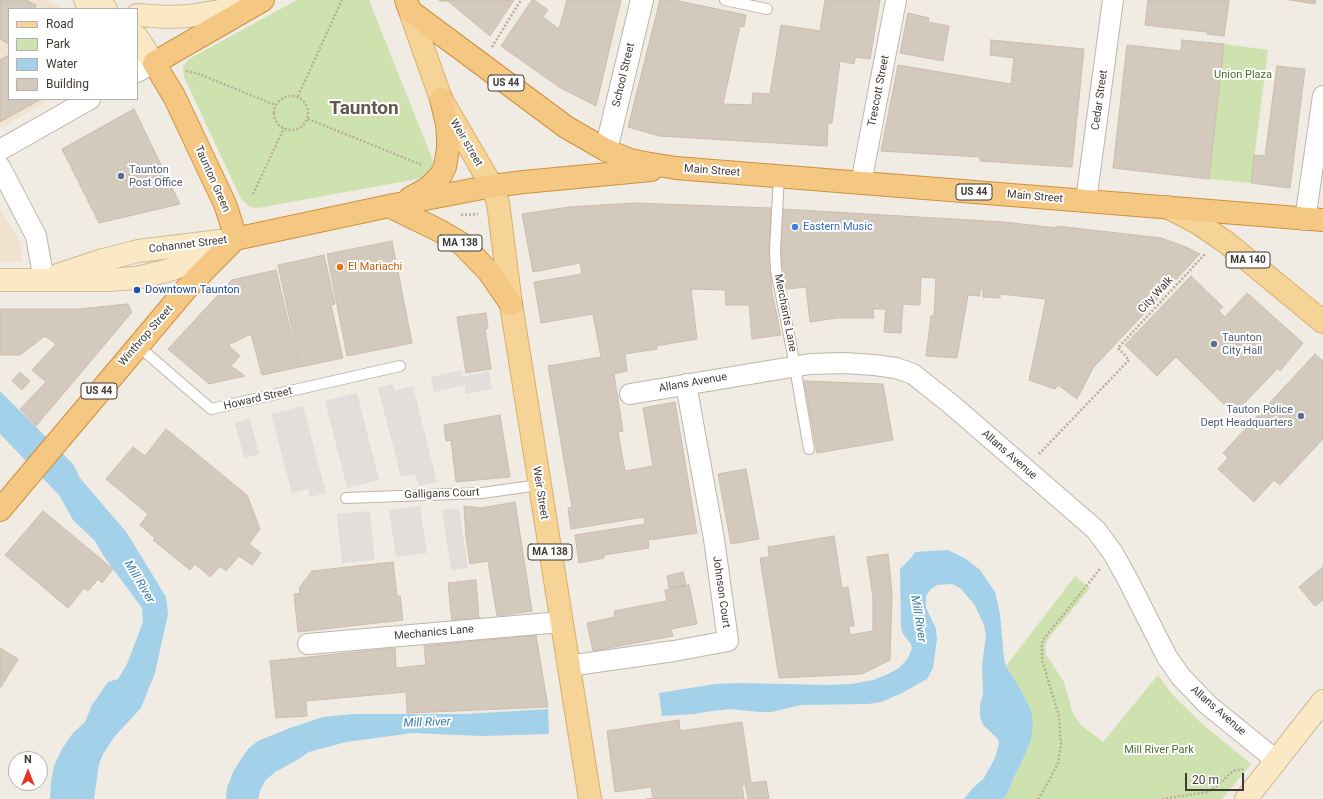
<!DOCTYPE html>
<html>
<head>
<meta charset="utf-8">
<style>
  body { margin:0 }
  #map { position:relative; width:1323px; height:799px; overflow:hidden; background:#f0ebe3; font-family:Roboto,sans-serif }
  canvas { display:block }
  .legend { position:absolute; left:8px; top:8px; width:130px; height:92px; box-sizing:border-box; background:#fff; border:1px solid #b3b1ae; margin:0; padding:5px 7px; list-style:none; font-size:12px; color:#413b34 }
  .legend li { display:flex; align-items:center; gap:8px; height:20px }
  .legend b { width:20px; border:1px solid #b3b1ae }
  .north { position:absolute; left:8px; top:751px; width:40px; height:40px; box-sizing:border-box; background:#fff; border:1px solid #b3b1ae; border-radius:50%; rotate:0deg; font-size:11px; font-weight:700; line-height:16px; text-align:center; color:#413b34 }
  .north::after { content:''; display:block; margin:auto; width:14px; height:18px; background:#e93222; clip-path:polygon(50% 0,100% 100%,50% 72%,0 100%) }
  .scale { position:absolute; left:1185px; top:773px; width:59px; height:18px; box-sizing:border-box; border:2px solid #413b34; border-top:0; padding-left:5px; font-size:12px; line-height:14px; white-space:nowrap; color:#413b34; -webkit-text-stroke:3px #fff; paint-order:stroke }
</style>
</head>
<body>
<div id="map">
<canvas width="1323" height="799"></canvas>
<ul class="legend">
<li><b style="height:5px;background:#f6d497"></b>Road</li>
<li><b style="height:11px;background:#cee2af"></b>Park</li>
<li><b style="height:11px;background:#a3d1e9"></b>Water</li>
<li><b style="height:11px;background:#d4c9bd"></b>Building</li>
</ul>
<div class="north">N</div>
<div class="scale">20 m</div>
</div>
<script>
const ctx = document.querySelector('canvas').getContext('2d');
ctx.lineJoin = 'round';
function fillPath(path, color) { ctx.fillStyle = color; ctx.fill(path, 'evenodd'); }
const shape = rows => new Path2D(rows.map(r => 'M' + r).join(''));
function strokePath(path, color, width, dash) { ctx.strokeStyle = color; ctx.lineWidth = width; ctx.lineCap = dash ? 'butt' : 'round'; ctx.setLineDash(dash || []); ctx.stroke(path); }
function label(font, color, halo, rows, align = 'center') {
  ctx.font = font + ' Roboto,sans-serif'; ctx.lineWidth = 4; ctx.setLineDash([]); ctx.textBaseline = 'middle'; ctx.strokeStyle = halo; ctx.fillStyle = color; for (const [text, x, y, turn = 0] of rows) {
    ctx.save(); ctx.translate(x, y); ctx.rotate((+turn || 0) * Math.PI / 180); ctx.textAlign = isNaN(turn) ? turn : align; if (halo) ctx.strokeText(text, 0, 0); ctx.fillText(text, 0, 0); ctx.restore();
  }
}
fillPath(shape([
  [0,0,45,0,65,9,9,9,9,99,51,99,0,128],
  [0,208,21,244,21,262,0,262]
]), '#f1e1cf');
fillPath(shape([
  [297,0,369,0,434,163,428,177,258,208,250,207,241,199,184,77,183,66,189,59],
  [1224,44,1268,50,1251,183,1209,179],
  [1075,576,1090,588,1048,639,1045,646,1046,655,1063,680,1067,692,1072,711,1076,718,1081,725,1103,742,1158,675,1171,693,1201,723,1251,764,1222,799,1003,799,1006,796,1015,775,1021,764,1031,740,1031,710,1021,690,1006,666]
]), '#cee2af');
fillPath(shape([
  [461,370,463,377,489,371,492,389,466,394,465,385,434,392,431,377],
  [393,384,395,391,413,386,437,482,419,486,415,474,401,477,378,388],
  [357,393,379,480,347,488,325,401],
  [303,406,326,493,310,497,308,489,292,493,271,414],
  [250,419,259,454,244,458,235,423],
  [420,506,427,553,396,557,389,510],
  [459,508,468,568,451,570,442,510],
  [370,511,375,560,342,563,337,514]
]), '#e1dedb');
fillPath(shape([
  [0,391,73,464,80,478,127,533,166,597,168,614,155,673,141,708,115,736,103,754,99,764,94,799,50,799,51,782,54,766,62,749,73,733,85,722,92,705,108,682,118,679,127,664,143,622,142,608,105,558,95,541,73,520,59,495,0,434],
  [948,550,966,559,980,570,995,592,1000,614,1004,659,1006,666,1021,690,1031,710,1033,725,1031,740,1021,764,1015,775,1006,796,1003,799,964,799,972,789,984,778,995,758,999,743,997,738,984,726,980,717,980,705,983,694,982,666,986,635,984,625,974,604,960,588,952,584,937,585,930,590,926,596,926,608,936,629,937,639,933,668,927,679,900,694,881,702,868,704,801,705,772,712,759,712,731,709,712,711,694,714,662,716,659,693,715,684,740,683,829,685,851,684,873,680,886,675,899,668,908,658,912,648,911,644,903,634,901,627,900,569,912,557,915,552],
  [548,709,549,734,482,736,413,733,346,742,309,752,299,759,275,772,265,781,260,791,258,799,226,799,227,788,233,772,241,759,249,748,258,741,290,728,323,717,353,714,465,714]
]), '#a3d1e9');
const building = shape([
  [0,0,26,0,36,5,35,9,9,9,9,44,0,39,0,0],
  [439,0,514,0,490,36,448,1,440,1,439,0],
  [532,0,534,0,548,10,543,17,559,29,567,0,621,0,596,106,559,87,501,46,532,0],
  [660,0,674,0,746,15,744,27,740,26,723,104,752,105,753,93,770,94,781,25,820,31,825,0,880,0,870,59,855,57,854,64,840,61,832,123,828,123,827,146,659,136,628,127,660,0],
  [1148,0,1229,0,1224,36,1207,34,1207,32,1145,25,1148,0],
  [1290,0,1316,0,1315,4,1290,0],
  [908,13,929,18,928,22,949,26,943,61,900,53,908,13],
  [991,40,1084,49,1072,167,980,161,980,157,881,151,898,65,1011,84,1014,58,990,55,991,40],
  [1182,40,1224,44,1209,179,1113,168,1127,45,1181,51,1182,40],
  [9,55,9,99,41,99,0,122,0,60,9,55],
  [1277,66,1305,69,1290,188,1251,183,1254,155,1265,156,1277,66],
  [134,109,180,204,99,223,62,149,134,109],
  [635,203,771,208,769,247,772,292,781,335,752,339,749,305,726,305,725,290,691,289,697,339,656,346,657,349,625,354,627,371,614,374,623,431,618,432,625,471,653,466,643,408,675,402,697,533,648,540,649,548,604,555,604,558,579,563,575,535,645,524,644,517,571,529,568,508,572,507,548,366,601,357,593,314,541,323,534,282,582,274,580,263,533,272,522,214,569,207,635,203],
  [782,209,1004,222,1057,228,1057,226,1161,238,1186,247,1200,254,1093,368,1077,399,1058,385,1055,389,1029,380,1046,299,1000,294,1000,298,983,297,983,289,980,289,980,296,968,295,957,358,926,356,931,316,934,316,936,278,921,277,920,305,903,304,901,333,884,332,886,309,873,309,874,318,837,318,810,322,806,287,787,289,780,255,782,209],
  [392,241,412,343,347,356,327,254,392,241],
  [324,255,335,304,331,305,343,358,300,367,278,265,324,255],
  [276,270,299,367,262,375,251,334,228,345,240,356,231,366,245,376,209,384,168,349,232,280,276,270],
  [1191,276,1223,307,1219,311,1225,317,1247,293,1303,343,1280,371,1278,368,1234,414,1176,357,1157,376,1125,345,1191,276],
  [128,304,132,312,36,426,20,409,46,382,32,370,56,344,45,336,20,355,0,355,0,309,79,309,128,304],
  [486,313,488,328,485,329,491,369,466,373,457,317,486,313],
  [1315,354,1323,361,1323,439,1280,485,1274,480,1254,502,1218,469,1228,458,1223,453,1315,354],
  [20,372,30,381,22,390,12,381,20,372],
  [804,381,883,384,893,440,817,453,804,381],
  [500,415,510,477,456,482,451,440,446,441,444,425,500,415],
  [166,429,247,495,260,529,249,544,261,553,252,565,239,556,226,571,220,566,210,577,195,564,190,570,153,540,155,538,140,525,148,514,106,479,133,447,145,456,166,429],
  [746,469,759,539,731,544,718,474,746,469],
  [515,502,532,611,497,616,488,561,470,564,466,537,464,506,481,508,515,502],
  [43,511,113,569,102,583,98,579,88,591,84,588,68,608,5,555,43,511],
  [834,536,842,588,848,587,854,626,849,626,850,635,873,631,873,598,867,557,888,554,892,594,890,660,862,674,779,678,760,558,769,557,768,547,834,536],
  [393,562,397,596,400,596,403,620,298,632,294,594,300,593,299,588,312,571,393,562],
  [1323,567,1323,600,1315,606,1299,587,1323,567],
  [683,572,686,585,669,588,667,576,683,572],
  [476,580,479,619,452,622,448,583,476,580],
  [689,585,697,624,671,629,673,636,593,651,587,623,615,617,614,611,667,601,665,590,689,585],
  [536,635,548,707,407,713,406,692,306,701,307,716,276,718,270,661,395,648,396,668,426,665,424,646,536,635],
  [0,648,18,659,1,687,0,687,0,648],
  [679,720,680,731,742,722,751,783,766,781,769,799,748,799,745,784,742,785,744,799,646,799,653,798,651,787,615,792,607,731,679,720]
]);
fillPath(building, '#d4c9bd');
strokePath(building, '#cbbdae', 1);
const service = shape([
  [725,0,767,9],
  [779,176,775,250,776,270,792,350,809,449],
  [137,345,211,409,400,366],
  [346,498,482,493,539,485]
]);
const minor = shape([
  [137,72,154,63],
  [0,150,90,99],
  [0,167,36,236,44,280],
  [861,183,896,0],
  [1086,201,1113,0],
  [1305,220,1323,96],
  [630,394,810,364,844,363,874,365,896,368,913,374,952,405,1096,530,1113,553,1129,582,1167,657,1181,677,1208,705,1277,761],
  [308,644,561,622],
  [568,666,674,651,728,641,714,539,686,384]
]);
const tertiary = shape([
  [606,150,642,0]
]);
const secondary = shape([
  [85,0,106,9],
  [137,15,167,17,189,16,220,11,253,3],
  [137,37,154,63],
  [58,275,103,260,138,251,220,241],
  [0,280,108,280,136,278,166,271,184,265,231,241],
  [1246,799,1323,701]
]);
const primary = shape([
  [410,11,441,99,492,186,498,203,511,304,590,799],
  [1167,207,1198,223,1227,243,1323,322]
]);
const trunk = shape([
  [406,0,410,11,566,127,606,150,630,160,645,163,676,168,1323,220],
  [410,198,428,188,441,175,445,167,448,148,448,136,447,124,441,99],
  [389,206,440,231,462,244,489,272,511,304],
  [235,239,389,206,492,186,524,182,651,170],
  [235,239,231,222,225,204,174,96,154,63,263,0],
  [0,510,187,288,235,239]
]);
strokePath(service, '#beb5aa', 12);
strokePath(minor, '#beb5aa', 22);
strokePath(tertiary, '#beb5aa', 24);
strokePath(secondary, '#cdbb96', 24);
strokePath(primary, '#d9af68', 24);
strokePath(trunk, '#d0903e', 24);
strokePath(shape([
  [492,47,521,0],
  [186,71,196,73,275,105],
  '274 113a17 17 0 1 1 34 0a17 17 0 1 1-34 0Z',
  [298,96,342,0],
  [308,119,422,165],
  [253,194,284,128],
  [461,215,478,214],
  [1039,454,1129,360,1118,348,1206,253],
  [1038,799,1049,781,1058,763,1061,744,1059,716,1042,660,1042,645,1043,640,1100,569],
  [1162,799,1208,792,1217,786,1233,771,1243,769]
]), '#bbad99', 2.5, [2, 2]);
strokePath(service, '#fff', 10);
strokePath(minor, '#fff', 20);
strokePath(tertiary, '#fff', 22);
strokePath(secondary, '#fae9c4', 22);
strokePath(primary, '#f6d497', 22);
strokePath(trunk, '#f4c882', 22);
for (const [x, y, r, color] of [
  [121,176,4,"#5c6f8a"],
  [795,227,4,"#3f7fe0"],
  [340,267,4,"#e8710a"],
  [137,290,4,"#1a4fb4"],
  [1214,344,4,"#5c6f8a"],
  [1301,416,4,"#5c6f8a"]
]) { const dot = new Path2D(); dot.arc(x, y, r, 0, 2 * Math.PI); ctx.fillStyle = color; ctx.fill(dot); strokePath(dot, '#fff', 1.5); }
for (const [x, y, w] of [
  [506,83,36],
  [974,192,36],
  [460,243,44],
  [1248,260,44],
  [99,391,36],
  [550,552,44]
]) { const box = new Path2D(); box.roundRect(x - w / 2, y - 8, w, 16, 3); ctx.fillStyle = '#fff'; ctx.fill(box); strokePath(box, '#413b34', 1); }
label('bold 10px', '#413b34', null, [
  ["US 44",506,83],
  ["US 44",974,192],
  ["MA 138",460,243],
  ["MA 140",1248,260],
  ["US 44",99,391],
  ["MA 138",550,552]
]);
label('11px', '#413b34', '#fff', [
  ["School Street",624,75,-77],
  ["Trescott Street",879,91,-79],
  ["Cedar Street",1100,100,-82],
  ["Weir street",466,143,59],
  ["Main Street",712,171,4],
  ["Taunton Green",212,179,66],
  ["Main Street",1035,197,5],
  ["Cohannet Street",188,245,-7],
  ["City Walk",1156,295,-47],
  ["Merchants Lane",785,313,79],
  ["Winthrop Street",146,336,-49],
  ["Allans Avenue",693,383,-10],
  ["Howard Street",258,399,-13],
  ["Allans Avenue",1009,455,41],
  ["Weir Street",540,493,81],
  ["Galligans Court",442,494,-2],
  ["Johnson Court",721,592,82],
  ["Mechanics Lane",434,633,-5],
  ["Allans Avenue",1218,711,41]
]);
label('11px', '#4a6e2d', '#fff', [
  ["Union Plaza",1243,75],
  ["Mill River Park",1159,750]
]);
label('11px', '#4e5e75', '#fff', [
  ["Taunton",129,170],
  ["Post Office",129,183],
  ["Taunton",1222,338],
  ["City Hall",1222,351],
  ["Tauton Police",1293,410,"right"],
  ["Dept Headquarters",1293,423,"right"]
], 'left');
label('11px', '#366cbe', '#fff', [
  ["Eastern Music",803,227]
], 'left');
label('11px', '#c56008', '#fff', [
  ["El Mariachi",348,267]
], 'left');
label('11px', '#164399', '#fff', [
  ["Downtown Taunton",145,290]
], 'left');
label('italic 12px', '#377da4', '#fff', [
  ["Mill River",139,582,59],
  ["Mill River",918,619,81],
  ["Mill River",427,723,-2]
]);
label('bold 19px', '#63584c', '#fff', [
  ["Taunton",364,109]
]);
</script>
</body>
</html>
